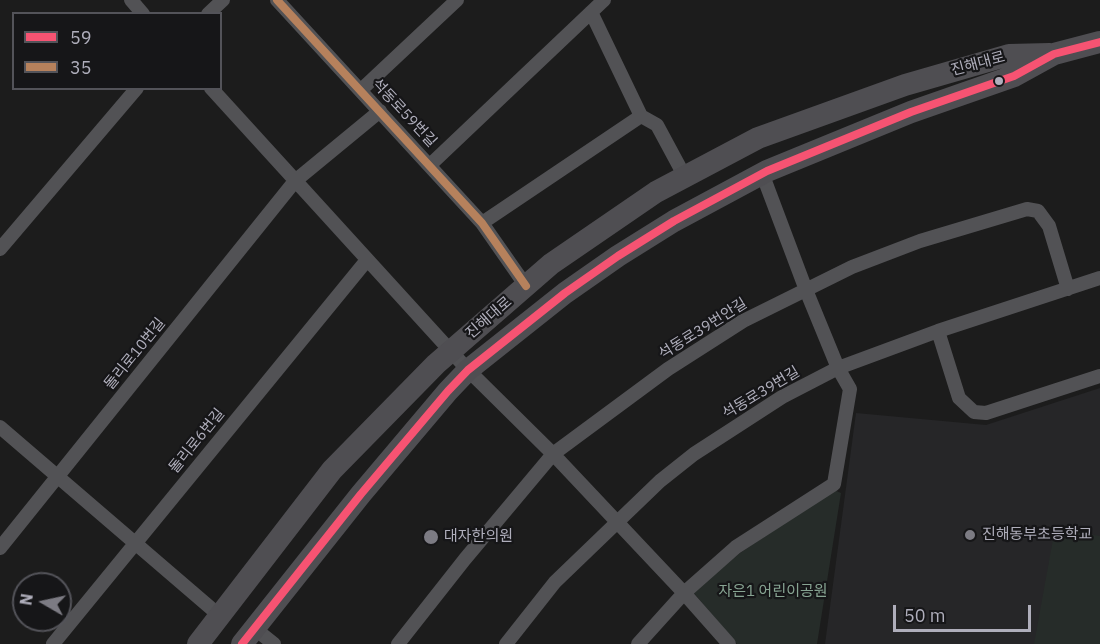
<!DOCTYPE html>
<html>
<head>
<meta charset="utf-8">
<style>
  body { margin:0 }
  #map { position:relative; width:1100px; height:644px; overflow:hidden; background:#1c1c1c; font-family:"IBM Plex Sans",sans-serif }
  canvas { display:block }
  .legend { position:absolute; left:12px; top:12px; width:210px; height:78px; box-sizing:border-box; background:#161618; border:2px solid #535359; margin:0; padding:8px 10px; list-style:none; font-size:18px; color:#afaebb }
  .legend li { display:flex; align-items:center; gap:12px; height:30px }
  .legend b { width:30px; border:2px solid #535359 }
  .north { position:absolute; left:12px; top:572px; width:60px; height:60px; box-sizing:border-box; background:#161618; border:2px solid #535359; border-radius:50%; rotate:279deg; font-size:16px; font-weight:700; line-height:24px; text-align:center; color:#afaebb }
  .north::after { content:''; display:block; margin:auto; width:21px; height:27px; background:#7c7b83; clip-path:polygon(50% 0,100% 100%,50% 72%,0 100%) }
  .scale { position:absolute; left:893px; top:605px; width:138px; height:27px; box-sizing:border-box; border:3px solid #afaebb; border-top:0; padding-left:8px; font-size:18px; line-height:21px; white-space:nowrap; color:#afaebb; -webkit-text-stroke:4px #161618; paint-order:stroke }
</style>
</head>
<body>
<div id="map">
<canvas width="1100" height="644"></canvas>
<ul class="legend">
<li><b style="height:8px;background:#f65372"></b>59</li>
<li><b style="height:8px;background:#b6815c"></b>35</li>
</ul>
<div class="north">N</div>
<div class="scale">50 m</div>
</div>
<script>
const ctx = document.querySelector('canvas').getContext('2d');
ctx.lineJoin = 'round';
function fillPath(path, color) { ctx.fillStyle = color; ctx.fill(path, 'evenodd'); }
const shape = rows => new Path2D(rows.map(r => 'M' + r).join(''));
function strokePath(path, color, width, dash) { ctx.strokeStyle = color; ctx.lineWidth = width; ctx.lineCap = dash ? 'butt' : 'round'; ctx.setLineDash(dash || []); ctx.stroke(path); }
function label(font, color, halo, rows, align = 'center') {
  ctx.font = font + ' "IBM Plex Sans","Noto Sans KR",sans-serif'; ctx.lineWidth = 4.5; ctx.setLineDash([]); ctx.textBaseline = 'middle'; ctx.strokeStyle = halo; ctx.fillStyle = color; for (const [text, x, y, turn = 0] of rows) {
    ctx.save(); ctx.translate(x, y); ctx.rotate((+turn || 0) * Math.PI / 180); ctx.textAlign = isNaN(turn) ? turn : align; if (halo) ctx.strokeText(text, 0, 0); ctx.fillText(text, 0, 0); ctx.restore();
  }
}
fillPath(shape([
  [1100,388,1100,644,825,644,856,413,986,425]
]), '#262628');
fillPath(shape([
  [834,490,841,493,817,644,737,644,693,592,740,553],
  [1055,528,1100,536,1100,644,1034,644]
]), '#262c29');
strokePath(shape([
  [131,0,143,14],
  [277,0,482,223,526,286],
  [591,12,641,116],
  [208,14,223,0],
  [211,88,468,370,553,454,684,593,729,644],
  [361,90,457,0],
  [641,116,657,125,685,177],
  [430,165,604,0],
  [482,223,641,116],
  [0,249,137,88],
  [938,331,959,398,974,412,986,413,1100,376],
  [0,427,220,616],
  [0,548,295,181,380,111],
  [254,628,274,644],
  [53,644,367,260],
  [398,644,465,559,553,454,668,369,743,321,852,267,920,241,1027,209,1038,211,1049,226,1068,289],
  [506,644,555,582,660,481,694,454,782,397,838,368,938,331,1100,278],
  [638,644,684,593,736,547,834,484,850,389,838,368,806,290,762,173]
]), '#525255', 14);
strokePath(shape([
  [198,644,332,470,436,364,551,264,656,192,758,138,905,85,1009,55,1050,54],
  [242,644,361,494,448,391,468,370,565,293,618,256,674,221,767,171,911,112,1014,76,1054,54,1100,42]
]), '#4f4e52', 22);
strokePath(shape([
  [242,644,361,494,448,391,468,370,565,293,618,256,674,221,767,171,911,112,1014,76,1054,54,1100,42]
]), '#f65372', 8);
strokePath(shape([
  [277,0,482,223,526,286]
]), '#b6815c', 8);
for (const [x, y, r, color] of [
  [999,81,5,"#afaebb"],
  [970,535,6,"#7c7b83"],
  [431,537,8,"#7c7b83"]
]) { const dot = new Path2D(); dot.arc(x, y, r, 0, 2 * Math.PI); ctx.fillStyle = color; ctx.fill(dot); strokePath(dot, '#161618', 2); }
label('15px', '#afaebb', '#161618', [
  ["진해대로",978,64,-15],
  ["석동로59번길",404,113,47],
  ["진해대로",489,318,-41],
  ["석동로39번안길",703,329,-32],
  ["돌리로10번길",135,354,-51],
  ["석동로39번길",761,393,-31],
  ["돌리로6번길",197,441,-51]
]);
label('15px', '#afaebb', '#161618', [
  ["진해동부초등학교",982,535],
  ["대자한의원",444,537]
], 'left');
label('15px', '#87a492', '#161618', [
  ["자은1 어린이공원",773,592]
]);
</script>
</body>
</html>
